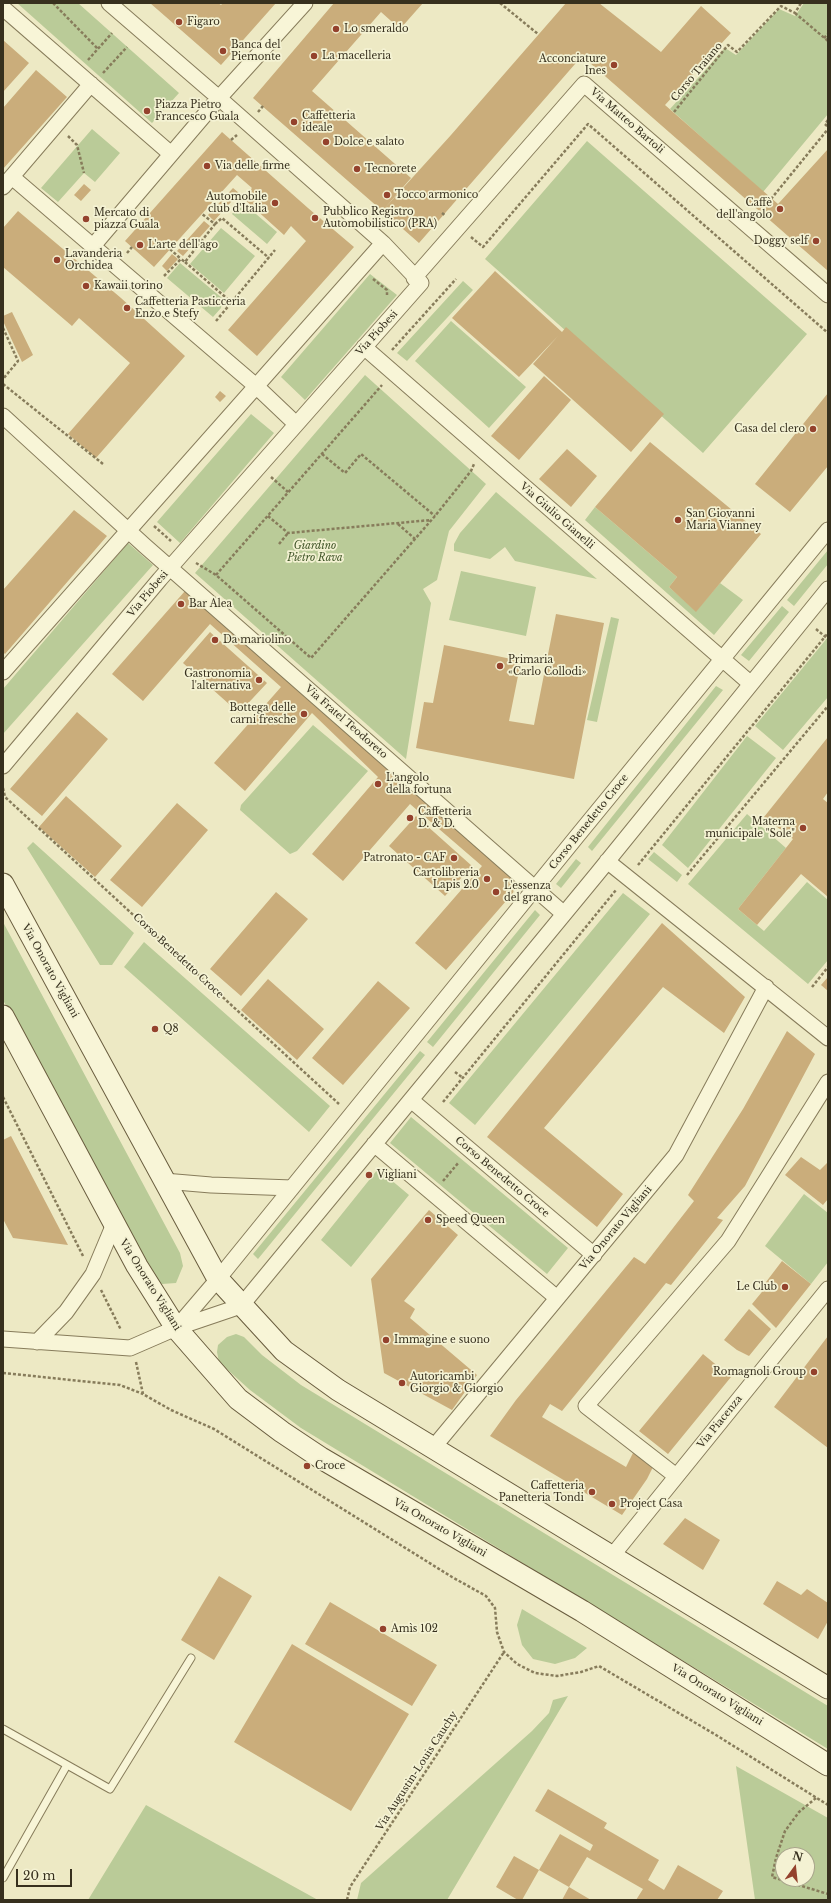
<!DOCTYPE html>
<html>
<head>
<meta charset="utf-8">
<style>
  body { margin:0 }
  #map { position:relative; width:831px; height:1903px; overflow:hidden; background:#ede9c4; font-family:"Libre Baskerville",serif }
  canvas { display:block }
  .frame { position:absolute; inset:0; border:4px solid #37301e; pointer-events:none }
  .north { position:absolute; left:775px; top:1847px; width:40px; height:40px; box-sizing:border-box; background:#f4f2d3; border:1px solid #a8a48b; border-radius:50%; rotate:15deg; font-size:11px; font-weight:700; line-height:16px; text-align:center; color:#37301e }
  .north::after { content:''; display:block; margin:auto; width:14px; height:18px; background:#94422d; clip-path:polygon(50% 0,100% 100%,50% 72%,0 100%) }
  .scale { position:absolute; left:16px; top:1869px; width:56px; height:18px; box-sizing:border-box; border:2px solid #37301e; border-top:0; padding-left:5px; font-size:12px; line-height:14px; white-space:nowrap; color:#37301e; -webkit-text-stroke:3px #f4f2d3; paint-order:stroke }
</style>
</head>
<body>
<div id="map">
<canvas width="831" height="1903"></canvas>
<div class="frame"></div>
<div class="north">N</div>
<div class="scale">20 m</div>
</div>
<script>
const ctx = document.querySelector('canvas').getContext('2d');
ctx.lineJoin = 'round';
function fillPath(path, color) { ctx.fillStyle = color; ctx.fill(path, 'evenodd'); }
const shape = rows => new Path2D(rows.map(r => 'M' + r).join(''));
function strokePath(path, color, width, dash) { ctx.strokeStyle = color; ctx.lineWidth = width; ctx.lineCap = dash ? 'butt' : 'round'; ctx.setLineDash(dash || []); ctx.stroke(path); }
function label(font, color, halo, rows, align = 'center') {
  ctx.font = font + ' "Libre Baskerville",serif'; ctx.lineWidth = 3.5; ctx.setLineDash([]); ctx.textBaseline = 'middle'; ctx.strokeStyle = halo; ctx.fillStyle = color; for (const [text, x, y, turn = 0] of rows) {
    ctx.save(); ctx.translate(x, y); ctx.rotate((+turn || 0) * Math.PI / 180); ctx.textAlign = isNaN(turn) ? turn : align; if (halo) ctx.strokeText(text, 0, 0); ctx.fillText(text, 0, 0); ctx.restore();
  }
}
fillPath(shape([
  [17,3,78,3,179,93,152,123],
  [804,3,828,3,828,114,763,192,670,109,725,48,736,55,779,9,795,16],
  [92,129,120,153,95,182,84,173,58,202,41,188],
  [587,141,807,334,703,453,485,259],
  [242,202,277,232,267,244,232,214],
  [221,228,255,256,224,293,190,264],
  [180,263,222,298,221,308,213,317,167,278],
  [370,274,397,295,305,400,281,377],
  [463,281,473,290,407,361,397,353],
  [451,321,526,387,489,428,415,361],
  [365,375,486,484,449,531,437,580,423,589,431,603,406,759,195,573],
  [251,414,274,433,180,543,157,522],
  [496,492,597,579,515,561,505,547,490,559,454,551,454,544,460,533],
  [595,507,677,577,669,587,696,611,720,583,743,600,714,635,585,520],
  [128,543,153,565,3,734,3,689],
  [828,550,828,564,794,606,787,600],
  [461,571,536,587,526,636,449,620],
  [782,606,789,612,749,661,741,655],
  [611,617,619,619,597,722,587,720],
  [828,637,828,697,783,750,755,726],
  [716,686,723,690,592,851,588,847],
  [313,725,368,771,297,851,290,854,240,810,241,805],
  [747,736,776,758,688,868,662,845],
  [747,814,786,848,738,909,764,931,807,882,828,900,828,960,808,984,688,884],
  [33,842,134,933,112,965,100,965,27,848],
  [654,852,682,875,677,882,648,859],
  [576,859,581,863,561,888,556,884],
  [623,893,650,914,475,1125,449,1103],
  [535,910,540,915,433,1047,427,1042],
  [3,922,180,1253,183,1266,176,1283,162,1284,154,1281,150,1276,3,1000],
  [144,942,330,1106,309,1132,124,967],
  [420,1051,425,1055,258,1259,253,1254],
  [411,1117,568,1248,547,1274,390,1143],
  [378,1169,409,1195,351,1267,321,1240],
  [804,1194,828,1213,828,1262,811,1284,765,1246],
  [236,1334,244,1337,262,1355,301,1385,828,1706,828,1749,301,1428,250,1390,219,1362,217,1352,218,1345,227,1337],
  [522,1609,587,1648,575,1658,555,1664,533,1659,522,1645,517,1625],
  [568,1696,447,1900,357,1900,361,1883,532,1731,549,1713,553,1700],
  [736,1766,828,1818,828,1900,755,1900],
  [783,1855,807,1855,807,1879,783,1879],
  [146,1805,318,1900,88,1900]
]), '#bacb98');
fillPath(shape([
  [150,3,218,3,221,5,223,3,276,3,221,65],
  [334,3,423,3,400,29,381,12,312,91,411,178,384,209,451,135,566,3,599,3,661,52,701,6,731,33,665,105,778,204,828,149,828,271,582,56,419,243,253,98],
  [3,40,29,63,3,92],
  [36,70,67,97,3,169,3,108],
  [222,132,308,208,354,247,257,356,228,330,306,241,291,226,284,235,243,198,252,188,237,175,154,267,125,241],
  [84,184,91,190,81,201,74,195],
  [233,188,239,193,214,221,208,215],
  [18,211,121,298,185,356,96,458,68,434,130,363,79,318,72,326,3,267,3,228],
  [204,221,210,226,183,256,177,251],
  [172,254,178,259,167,271,162,266],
  [495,271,562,332,566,327,664,414,631,452,533,364,558,336,519,377,452,318],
  [12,312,33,355,22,362,3,321,3,316],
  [544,376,571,400,519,460,491,436],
  [220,391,226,396,220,402,215,397],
  [828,393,828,466,790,512,755,484],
  [650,442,761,534,696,612,669,587,677,577,595,507],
  [567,449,597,476,571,507,539,479],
  [74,510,107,536,5,654,3,652,3,590],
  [185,591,516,882,513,893,446,970,415,943,482,866,410,804,343,881,312,854,378,777,312,713,245,791,214,763,281,687,210,624,143,701,112,674],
  [556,614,604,623,574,779,416,748,424,702,433,703,444,645,521,661,509,721,534,725],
  [210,632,267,683,239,713,183,663],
  [77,712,108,739,42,816,10,789],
  [828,737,828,792,823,799,828,803,828,897,801,874,757,925,738,909,793,839,764,817],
  [66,796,122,846,95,877,39,827],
  [177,803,208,830,142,907,110,880],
  [416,816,472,866,445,896,389,846],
  [276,892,308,919,241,996,210,969],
  [662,923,745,997,724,1033,663,987,544,1128,623,1194,597,1227,487,1137],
  [828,977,828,991,821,985],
  [268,979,324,1029,297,1060,241,1010],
  [378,981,410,1008,343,1085,312,1058],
  [787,1031,815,1054,745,1186,717,1218,723,1220,671,1285,666,1283,562,1411,550,1404,542,1417,626,1467,636,1447,655,1463,647,1479,622,1515,490,1436,516,1400,634,1257,645,1264,694,1201,688,1195,743,1109],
  [11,1136,68,1245,13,1238,3,1219,3,1140],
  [801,1157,820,1170,828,1162,828,1199,823,1205,785,1175],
  [429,1210,458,1235,404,1301,415,1309,410,1318,477,1375,452,1410,384,1373,371,1279],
  [782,1261,811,1284,776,1328,752,1304,766,1287,766,1282],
  [749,1309,771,1329,749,1356,737,1350,724,1340],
  [828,1336,828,1448,774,1407],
  [703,1354,731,1377,668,1454,639,1431],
  [685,1518,720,1540,703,1570,663,1544],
  [219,1576,252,1596,214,1660,181,1640],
  [777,1581,801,1595,807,1589,828,1603,828,1621,818,1639,763,1604],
  [330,1602,437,1665,412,1706,305,1644],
  [292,1644,409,1714,351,1811,234,1742],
  [548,1789,607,1823,604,1828,659,1860,648,1880,664,1890,678,1865,723,1891,717,1900,636,1900,643,1889,587,1857,569,1887,591,1900,562,1900,569,1887,539,1870,522,1900,518,1900,496,1887,514,1856,539,1870,560,1834,590,1851,593,1845,535,1811]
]), '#caad7b');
const service = shape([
  [3,1729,110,1789,191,1658],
  [3,1878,67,1765]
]);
const minor = shape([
  [3,8,171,154],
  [12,177,256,386,296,424],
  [3,187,91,84],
  [93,246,219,98,305,3],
  [414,278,584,84,828,295],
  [364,347,751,684],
  [3,416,145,546,564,914],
  [3,672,383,243],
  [3,766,160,579,421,283,383,243,219,98,109,3],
  [607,861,828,1038],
  [411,1100,594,1255],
  [374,1144,557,1298],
  [164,1181,211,1185,292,1188],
  [177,1327,218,1279,578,835,828,530],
  [3,1339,130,1348,176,1328,241,1306,597,874,828,589],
  [37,1342,66,1312,93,1274,114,1224],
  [433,1448,676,1155,766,987],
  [676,1476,586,1406,728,1241,828,1082],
  [612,1556,828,1289]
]);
const secondary = shape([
  [3,884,218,1279,284,1351,338,1390,828,1688],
  [3,1016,137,1266,176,1328,238,1399,282,1432,321,1458,582,1611,828,1765]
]);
strokePath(service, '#877c5b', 9);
strokePath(minor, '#877c5b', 17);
strokePath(secondary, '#695c3e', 23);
strokePath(shape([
  [53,3,98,49],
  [500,3,538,34],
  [795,13,828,41],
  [824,38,828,34],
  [88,60,112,33],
  [103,73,127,47],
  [258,112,263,106],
  [674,112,728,45,737,52,781,6,795,13,801,3],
  [828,120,825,124,828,127],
  [68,136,77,145,84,173],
  [231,140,237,135],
  [771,199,828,129],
  [442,213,446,216],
  [215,224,222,218,269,258],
  [471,237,483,247,588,124,828,333],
  [170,249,181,259],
  [127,253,132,247],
  [185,262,231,302],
  [164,276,181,259,185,262,215,224,202,214],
  [373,279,387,290,387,295],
  [216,321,275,250],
  [3,328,18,361,3,379],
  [392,350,456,279],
  [3,384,103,464],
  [322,454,345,473,361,454,435,516],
  [271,477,288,492],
  [268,516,288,533,431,520],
  [398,524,415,539],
  [154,526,171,541],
  [279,544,288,533],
  [196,563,216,575,311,658,435,516,471,471,474,464],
  [216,575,382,385],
  [816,629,828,639],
  [3,788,5,797,339,1104],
  [638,865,828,633],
  [687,875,828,706],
  [812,987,828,967],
  [455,1072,463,1078],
  [3,1097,83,1256],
  [443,1102,616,890],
  [443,1181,459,1162],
  [101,1290,121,1330],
  [136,1362,143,1394,171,1410,214,1429,452,1577,486,1596,495,1608,497,1632,504,1652,517,1664,535,1673,557,1676,581,1672,599,1666,716,1735,828,1805],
  [3,1373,120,1385,143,1394],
  [816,1798,799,1812,785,1831,776,1858,772,1877,828,1894],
  [347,1900,350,1887,504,1652]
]), '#877c5b', 2.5, [3, 2]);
strokePath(service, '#f8f5d7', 7);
strokePath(minor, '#f8f5d7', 15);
strokePath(secondary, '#f8f5d7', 21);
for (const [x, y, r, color] of [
  [179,22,4,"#94422d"],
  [336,29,4,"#94422d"],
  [223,51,4,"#94422d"],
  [314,56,4,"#94422d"],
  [614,65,4,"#94422d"],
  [147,111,4,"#94422d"],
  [294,122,4,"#94422d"],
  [326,142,4,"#94422d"],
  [207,166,4,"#94422d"],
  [357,169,4,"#94422d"],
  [387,195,4,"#94422d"],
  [275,203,4,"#94422d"],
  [780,209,4,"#94422d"],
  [315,218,4,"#94422d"],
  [86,219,4,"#94422d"],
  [816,241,4,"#94422d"],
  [140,245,4,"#94422d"],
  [57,260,4,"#94422d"],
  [86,286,4,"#94422d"],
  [127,308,4,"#94422d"],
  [813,429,4,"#94422d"],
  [678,520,4,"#94422d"],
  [181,604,4,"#94422d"],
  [215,640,4,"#94422d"],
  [500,666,4,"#94422d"],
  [259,680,4,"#94422d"],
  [304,714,4,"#94422d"],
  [378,784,4,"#94422d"],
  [410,818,4,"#94422d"],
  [803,828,4,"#94422d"],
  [454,858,4,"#94422d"],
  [487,879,4,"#94422d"],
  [496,892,4,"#94422d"],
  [155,1029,4,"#94422d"],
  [369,1175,4,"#94422d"],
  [428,1220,4,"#94422d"],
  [785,1287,4,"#94422d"],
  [386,1340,4,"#94422d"],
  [814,1372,4,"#94422d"],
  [402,1383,4,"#94422d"],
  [307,1466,4,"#94422d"],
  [592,1492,4,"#94422d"],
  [612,1504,4,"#94422d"],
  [383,1629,4,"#94422d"]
]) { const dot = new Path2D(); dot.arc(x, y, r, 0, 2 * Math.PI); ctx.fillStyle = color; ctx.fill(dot); strokePath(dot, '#f4f2d3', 1.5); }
label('10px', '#37301e', '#f4f2d3', [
  ["Figaro",187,22],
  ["Lo smeraldo",344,29],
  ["Banca del",231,45],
  ["Piemonte",231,57],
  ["La macelleria",322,56],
  ["Acconciature",606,59,"right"],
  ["Ines",606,71,"right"],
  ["Piazza Pietro",155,105],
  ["Francesco Guala",155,117],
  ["Caffetteria",302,116],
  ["ideale",302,128],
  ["Dolce e salato",334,142],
  ["Via delle firme",215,166],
  ["Tecnorete",365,169],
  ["Tocco armonico",395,195],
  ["Automobile",267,197,"right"],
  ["club d'Italia",267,209,"right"],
  ["Caffè",772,203,"right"],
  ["dell'angolo",772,215,"right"],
  ["Pubblico Registro",323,212],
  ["Automobilistico (PRA)",323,224],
  ["Mercato di",94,213],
  ["piazza Guala",94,225],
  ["Doggy self",808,241,"right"],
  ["L'arte dell'ago",148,245],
  ["Lavanderia",65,254],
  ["Orchidea",65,266],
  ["Kawaii torino",94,286],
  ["Caffetteria Pasticceria",135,302],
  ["Enzo e Stefy",135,314],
  ["Casa del clero",805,429,"right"],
  ["San Giovanni",686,514],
  ["Maria Vianney",686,526],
  ["Bar Alea",189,604],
  ["Da mariolino",223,640],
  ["Primaria",508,660],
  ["«Carlo Collodi»",508,672],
  ["Gastronomia",251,674,"right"],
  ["l'alternativa",251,686,"right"],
  ["Bottega delle",296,708,"right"],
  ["carni fresche",296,720,"right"],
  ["L'angolo",386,778],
  ["della fortuna",386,790],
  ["Caffetteria",418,812],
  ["D. & D.",418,824],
  ["Materna",795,822,"right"],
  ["municipale \"Sole\"",795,834,"right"],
  ["Patronato - CAF",446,858,"right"],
  ["Cartolibreria",479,873,"right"],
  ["Lapis 2.0",479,885,"right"],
  ["L'essenza",504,886],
  ["del grano",504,898],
  ["Q8",163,1029],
  ["Vigliani",377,1175],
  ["Speed Queen",436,1220],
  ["Le Club",777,1287,"right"],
  ["Immagine e suono",394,1340],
  ["Romagnoli Group",806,1372,"right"],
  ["Autoricambi",410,1377],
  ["Giorgio & Giorgio",410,1389],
  ["Croce",315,1466],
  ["Caffetteria",584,1486,"right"],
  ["Panetteria Tondi",584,1498,"right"],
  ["Project Casa",620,1504],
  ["Amìs 102",391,1629]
], 'left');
label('10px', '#37301e', '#f4f2d3', [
  ["Corso Traiano",697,72,-50],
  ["Via Matteo Bartoli",627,121,41],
  ["Via Piobesi",377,333,-48],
  ["Via Giulio Gianelli",557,516,41],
  ["Via Piobesi",148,594,-50],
  ["Via Fratel Teodoreto",346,722,41],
  ["Corso Benedetto Croce",589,822,-51],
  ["Corso Benedetto Croce",178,956,43],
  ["Via Onorato Vigliani",50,971,61],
  ["Corso Benedetto Croce",502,1177,40],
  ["Via Onorato Vigliani",616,1228,-50],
  ["Via Onorato Vigliani",150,1285,58],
  ["Via Piacenza",720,1422,-51],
  ["Via Onorato Vigliani",440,1528,30],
  ["Via Onorato Vigliani",717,1695,32],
  ["Via Augustin-Louis Cauchy",417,1771,-57]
]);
label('italic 10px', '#3e5326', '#f4f2d3', [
  ["Giardino",315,546],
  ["Pietro Rava",315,558]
]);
</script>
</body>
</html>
